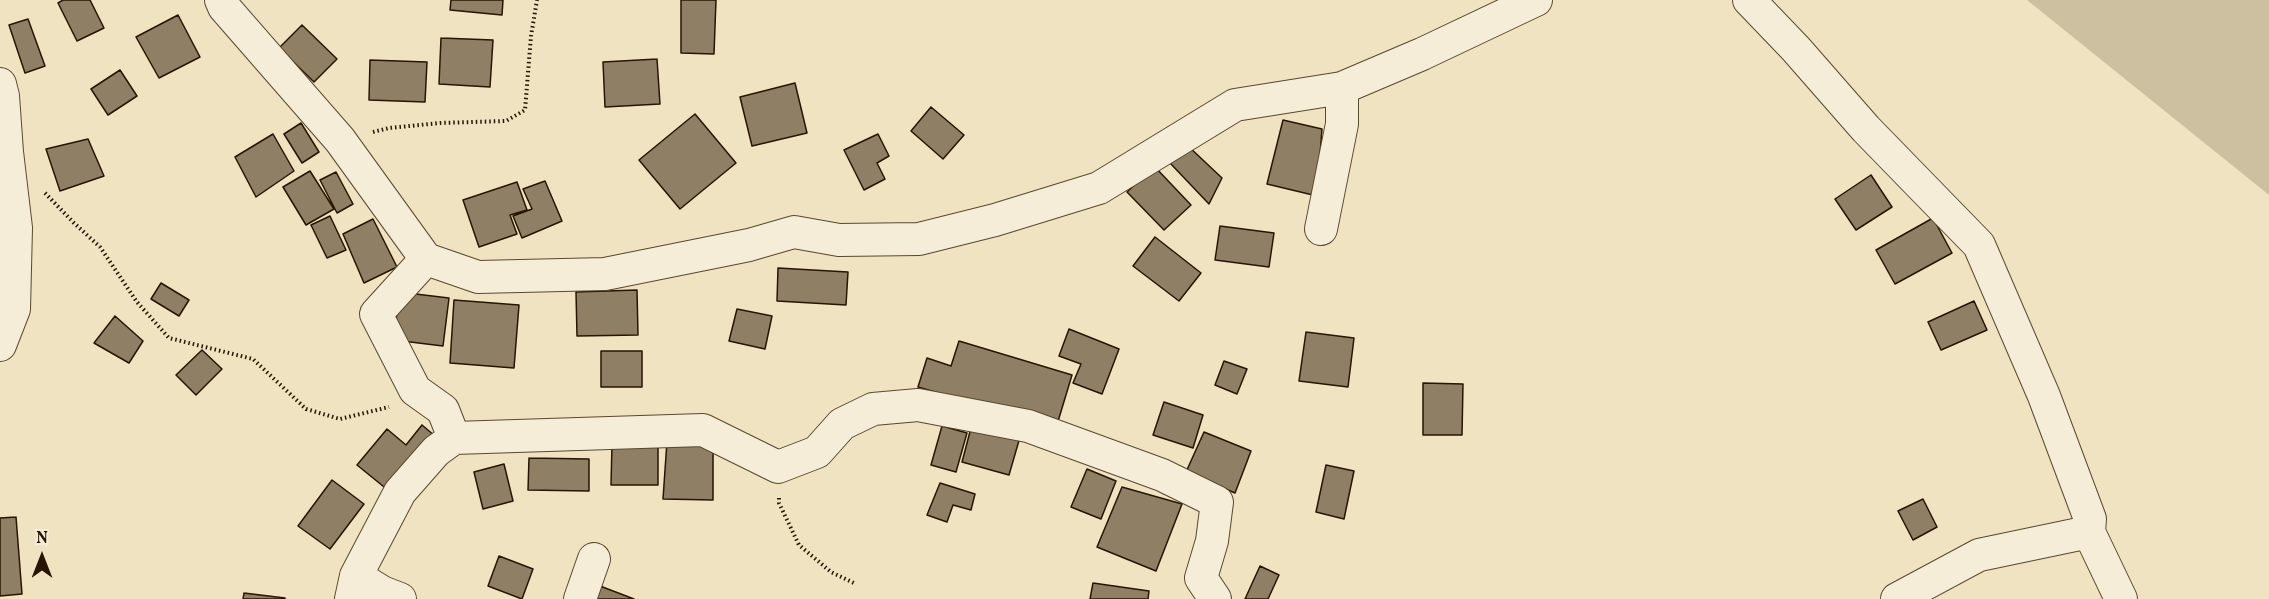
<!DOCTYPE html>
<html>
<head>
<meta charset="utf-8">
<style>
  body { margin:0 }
  #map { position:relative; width:2269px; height:599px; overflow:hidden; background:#efe3c2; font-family:Vollkorn,serif }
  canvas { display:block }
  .north { position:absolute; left:12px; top:527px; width:60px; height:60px; -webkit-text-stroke:4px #f5edd7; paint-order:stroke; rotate:0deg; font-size:16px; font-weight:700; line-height:24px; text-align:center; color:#271500 }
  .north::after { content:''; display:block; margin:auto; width:21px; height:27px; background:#271500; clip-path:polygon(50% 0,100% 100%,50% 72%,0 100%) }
</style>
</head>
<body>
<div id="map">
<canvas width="2269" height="599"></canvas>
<div class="north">N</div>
</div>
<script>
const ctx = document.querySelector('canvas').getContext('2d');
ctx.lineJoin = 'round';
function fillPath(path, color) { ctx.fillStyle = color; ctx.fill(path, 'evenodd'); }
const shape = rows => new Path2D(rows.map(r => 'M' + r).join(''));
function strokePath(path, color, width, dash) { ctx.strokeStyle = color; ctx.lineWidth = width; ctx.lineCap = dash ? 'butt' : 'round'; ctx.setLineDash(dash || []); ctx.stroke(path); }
fillPath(shape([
  [2027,0,2269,0,2269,195]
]), '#cdc0a1');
const building = shape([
  [63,0,90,0,104,28,77,41,58,3,63,0],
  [451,0,503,0,502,15,450,10,451,0],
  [681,0,716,0,714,54,681,53,681,0],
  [178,15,200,57,159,78,136,37,178,15],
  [28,19,45,66,25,73,9,25,28,19],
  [302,25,337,59,314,82,279,48,302,25],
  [441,38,493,40,490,87,439,84,441,38],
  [657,59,660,104,605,107,603,62,657,59],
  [370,60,427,62,425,102,369,100,370,60],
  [120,70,137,96,108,115,91,89,120,70],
  [795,83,807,133,752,146,740,97,795,83],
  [931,107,964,135,943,159,911,131,931,107],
  [695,114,736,163,680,209,639,160,695,114],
  [1283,120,1322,129,1317,196,1267,184,1283,120],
  [301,123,319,152,302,163,284,134,301,123],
  [273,134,294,171,256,197,235,157,273,134],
  [878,134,889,156,877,163,885,179,864,190,844,150,878,134],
  [88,139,104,176,60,191,46,149,88,139],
  [1187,145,1222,178,1209,204,1170,163,1187,145],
  [1154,166,1191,205,1164,230,1127,192,1154,166],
  [310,171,334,209,306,225,283,187,310,171],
  [336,172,353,204,337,213,320,180,336,172],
  [1871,175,1892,207,1856,230,1835,199,1871,175],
  [545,181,562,221,522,238,513,216,532,209,523,189,545,181],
  [517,182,527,210,510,215,517,234,479,247,463,200,517,182],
  [330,216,346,250,327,258,311,225,330,216],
  [1933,218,1952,253,1895,284,1876,250,1933,218],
  [373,219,397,267,364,283,343,234,373,219],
  [1220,226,1274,233,1269,267,1215,260,1220,226],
  [1155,237,1201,273,1179,301,1133,266,1155,237],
  [778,268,848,272,846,305,777,301,778,268],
  [161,283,189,300,179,316,151,299,161,283],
  [637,290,638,335,577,336,576,292,637,290],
  [399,292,449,298,443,346,394,340,399,292],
  [454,300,519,305,514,368,450,363,454,300],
  [1974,301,1987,330,1941,350,1928,322,1974,301],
  [737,309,772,316,765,349,729,341,737,309],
  [115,316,143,341,129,363,94,343,115,316],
  [1069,329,1119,349,1102,394,1073,383,1081,364,1059,356,1069,329],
  [1306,332,1354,338,1348,387,1299,381,1306,332],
  [959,341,1072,375,1056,428,918,387,927,358,951,366,959,341],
  [202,350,222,369,196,395,176,375,202,350],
  [601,351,642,351,642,387,601,387,601,351],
  [1224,361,1247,369,1237,394,1215,385,1224,361],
  [1423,383,1463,384,1462,435,1423,435,1423,383],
  [1164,402,1203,415,1193,448,1153,435,1164,402],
  [972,424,1020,437,1009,475,962,462,972,424],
  [422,425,435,436,389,491,357,465,387,429,406,445,422,425],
  [942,426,967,433,956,472,931,465,942,426],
  [1204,432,1251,451,1235,493,1186,472,1204,432],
  [667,441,713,444,713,500,663,499,667,441],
  [612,444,658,445,658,485,611,485,612,444],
  [529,458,589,459,589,491,528,490,529,458],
  [504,464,513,501,483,509,474,472,504,464],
  [1326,465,1354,471,1344,519,1316,512,1326,465],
  [1087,469,1116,481,1101,519,1071,507,1087,469],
  [332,480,364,504,330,549,298,526,332,480],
  [940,483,975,494,971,510,953,505,947,522,927,515,940,483],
  [1122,487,1182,504,1156,571,1097,547,1122,487],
  [1923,499,1937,527,1913,540,1898,511,1923,499],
  [16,517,22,594,0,596,0,518,16,517],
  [499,556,533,569,522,599,488,586,499,556],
  [1260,566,1279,575,1268,599,1245,599,1260,566],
  [1093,583,1149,591,1148,599,1090,599,1093,583],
  [600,586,634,599,595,599,600,586],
  [244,593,285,598,285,599,243,599,244,593]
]);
fillPath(building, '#8f8065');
strokePath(building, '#271500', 1.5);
const minor = shape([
  [221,0,224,7,340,140,426,259,478,277,605,274,749,245,794,232,839,240,919,239,995,220,1099,188,1235,105,1342,88,1422,54,1536,0],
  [1749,0,1796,49,1866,129,1979,245,2044,396,2090,519,2089,532,2121,599],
  [0,84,3,96,7,152,16,228,14,309,0,345],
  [1321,229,1342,124,1342,88],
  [426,259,376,314,415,390,443,410,454,438],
  [356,576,382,592,400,599],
  [351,599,356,576,400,492,436,451,454,438,703,430,778,467,817,452,842,424,873,409,918,405,1028,426,1162,475,1217,502,1212,541,1201,578,1215,599],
  [580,599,594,559],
  [1897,599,1979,555,2089,532]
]);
strokePath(minor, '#594830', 34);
strokePath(shape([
  [373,132,389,128,440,123,506,121,525,110,531,36,537,0],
  [45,193,74,223,100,247,137,302,169,338,253,359,306,409,340,419,389,407],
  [779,498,779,503,799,545,831,572,856,584]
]), '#271500', 4, [1.5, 3]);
strokePath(minor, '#f5edd7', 32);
</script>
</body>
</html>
